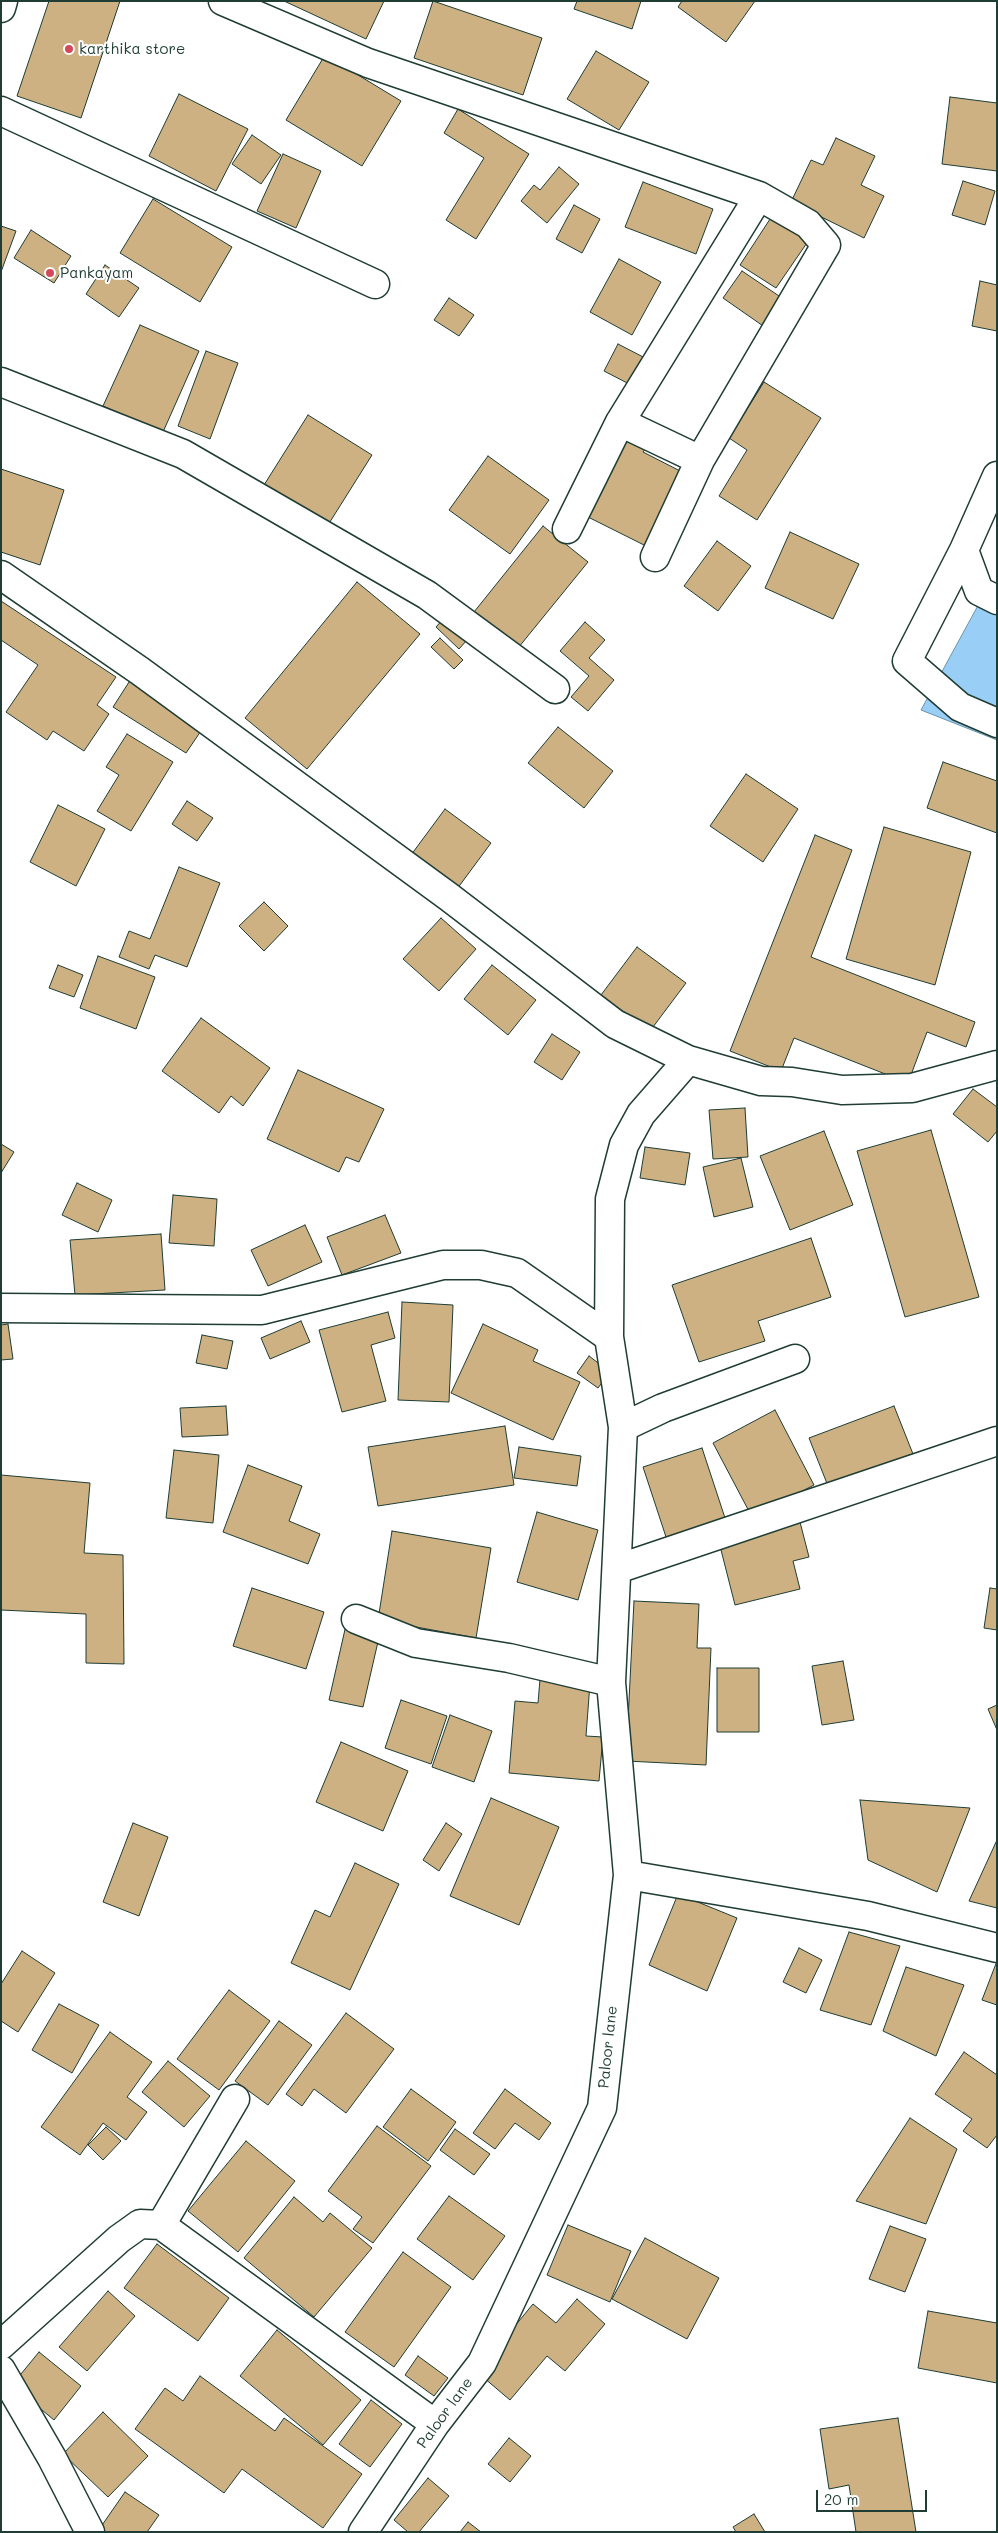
<!DOCTYPE html>
<html>
<head>
<meta charset="utf-8">
<style>
  body { margin:0 }
  #map { position:relative; width:998px; height:2533px; overflow:hidden; background:#fff; font-family:Mali,sans-serif }
  canvas { display:block }
  .frame { position:absolute; inset:0; border:2px solid #1f3d34; pointer-events:none }
  .scale { position:absolute; left:816px; top:2490px; width:111px; height:22px; box-sizing:border-box; border:2px solid #1f3d34; border-top:0; padding-left:6px; font-size:15px; line-height:18px; white-space:nowrap; color:#1f3d34; -webkit-text-stroke:4px #fff; paint-order:stroke }
</style>
</head>
<body>
<div id="map">
<canvas width="998" height="2533"></canvas>
<div class="frame"></div>
<div class="scale">20 m</div>
</div>
<script>
const ctx = document.querySelector('canvas').getContext('2d');
ctx.lineJoin = 'round';
function fillPath(path, color) { ctx.fillStyle = color; ctx.fill(path, 'evenodd'); }
const shape = rows => new Path2D(rows.map(r => 'M' + r).join(''));
function strokePath(path, color, width, dash) { ctx.strokeStyle = color; ctx.lineWidth = width; ctx.lineCap = dash ? 'butt' : 'round'; ctx.setLineDash(dash || []); ctx.stroke(path); }
function label(font, color, halo, rows, align = 'center') {
  ctx.font = font + ' Mali,sans-serif'; ctx.lineWidth = 4; ctx.setLineDash([]); ctx.textBaseline = 'middle'; ctx.strokeStyle = halo; ctx.fillStyle = color; for (const [text, x, y, turn = 0] of rows) {
    ctx.save(); ctx.translate(x, y); ctx.rotate((+turn || 0) * Math.PI / 180); ctx.textAlign = isNaN(turn) ? turn : align; if (halo) ctx.strokeText(text, 0, 0); ctx.fillText(text, 0, 0); ctx.restore();
  }
}
const water = shape([
  [981,600,997,609,997,740,921,710,981,600]
]);
fillPath(water, '#99cef7');
strokePath(water, '#6894a9', 1);
const building = shape([
  [49,1,120,1,81,118,17,96,49,1],
  [284,1,384,1,366,39,284,1],
  [433,1,542,38,523,95,414,58,433,1],
  [577,1,641,1,632,29,574,9,577,1],
  [682,1,755,1,726,42,678,7,682,1],
  [596,51,649,82,619,130,567,99,596,51],
  [325,55,401,101,362,166,286,120,325,55],
  [179,94,248,129,216,191,149,156,179,94],
  [950,97,997,103,997,171,942,164,950,97],
  [458,109,529,154,476,239,446,220,484,158,444,133,458,109],
  [252,135,281,155,261,184,232,164,252,135],
  [836,138,875,156,861,185,884,196,864,238,791,202,811,160,823,165,836,138],
  [283,154,321,171,296,228,257,211,283,154],
  [559,167,579,184,547,223,521,201,534,185,540,190,559,167],
  [963,181,995,191,985,225,952,215,963,181],
  [643,182,713,209,696,254,625,227,643,182],
  [153,199,232,247,200,302,120,253,153,199],
  [574,205,600,219,582,253,556,239,574,205],
  [774,213,811,237,776,288,740,265,774,213],
  [1,226,16,231,1,272,1,226],
  [31,230,71,256,54,283,14,258,31,230],
  [619,259,661,282,632,335,590,312,619,259],
  [105,265,139,288,119,317,86,294,105,265],
  [742,271,785,300,766,328,723,298,742,271],
  [980,281,997,285,997,331,972,326,980,281],
  [449,298,474,315,459,336,434,320,449,298],
  [140,325,199,351,163,432,103,406,140,325],
  [618,344,647,359,633,386,604,371,618,344],
  [206,351,238,363,210,439,178,426,206,351],
  [764,382,821,418,757,520,719,496,747,450,729,438,764,382],
  [308,415,372,455,328,525,264,485,308,415],
  [620,437,645,449,643,452,684,473,648,547,582,514,620,437],
  [488,456,549,500,510,554,449,510,488,456],
  [1,469,64,490,40,565,1,552,1,469],
  [543,526,588,562,514,653,470,617,543,526],
  [790,532,859,564,833,619,765,588,790,532],
  [717,541,751,566,718,611,684,586,717,541],
  [357,582,420,634,307,769,245,718,357,582],
  [1,601,116,677,97,705,109,714,84,751,53,731,47,740,6,712,38,665,1,640,1,601],
  [444,618,467,640,459,649,436,627,444,618],
  [585,622,605,640,589,658,614,680,588,711,571,697,589,676,560,651,585,622],
  [440,638,463,660,454,669,431,647,440,638],
  [131,679,205,725,186,753,113,707,131,679],
  [558,727,613,771,584,808,528,763,558,727],
  [127,734,173,762,131,831,97,811,119,775,106,767,127,734],
  [943,762,997,781,997,833,927,808,943,762],
  [746,774,798,809,763,862,710,826,746,774],
  [187,801,213,818,197,841,172,824,187,801],
  [58,805,105,829,76,886,30,862,58,805],
  [445,809,491,843,457,889,411,855,445,809],
  [884,827,971,852,935,985,846,959,884,827],
  [815,835,852,850,811,957,975,1022,966,1047,927,1032,908,1083,794,1038,781,1071,730,1051,815,835],
  [179,867,220,883,187,967,155,955,149,969,119,957,129,931,150,939,179,867],
  [264,902,288,926,264,951,239,926,264,902],
  [441,918,476,949,439,991,403,959,441,918],
  [637,947,686,983,650,1031,601,995,637,947],
  [98,956,155,977,136,1029,80,1008,98,956],
  [58,965,83,975,74,997,49,988,58,965],
  [492,965,536,1000,508,1035,464,999,492,965],
  [201,1018,270,1068,243,1106,231,1096,219,1113,162,1071,201,1018],
  [552,1034,580,1052,562,1080,534,1062,552,1034],
  [298,1070,384,1109,359,1162,346,1157,339,1172,267,1139,298,1070],
  [973,1089,997,1107,997,1131,988,1142,953,1114,973,1089],
  [745,1108,748,1157,713,1159,709,1110,745,1108],
  [931,1130,979,1297,905,1317,857,1151,931,1130],
  [824,1131,853,1205,790,1230,760,1156,824,1131],
  [1,1144,14,1152,1,1173,1,1144],
  [645,1147,690,1153,685,1185,640,1178,645,1147],
  [741,1158,753,1207,714,1217,703,1167,741,1158],
  [77,1183,112,1200,98,1232,62,1215,77,1183],
  [173,1195,217,1199,214,1246,169,1243,173,1195],
  [385,1215,401,1253,342,1275,327,1237,385,1215],
  [305,1225,322,1262,268,1286,251,1250,305,1225],
  [161,1234,165,1290,75,1295,70,1240,161,1234],
  [811,1238,831,1297,758,1321,765,1341,699,1362,672,1285,811,1238],
  [402,1302,453,1305,449,1402,398,1400,402,1302],
  [388,1312,395,1338,371,1345,386,1401,342,1412,319,1330,388,1312],
  [301,1321,310,1342,270,1359,261,1338,301,1321],
  [8,1324,13,1359,1,1360,1,1325,8,1324],
  [483,1324,538,1350,533,1361,580,1382,553,1440,451,1393,483,1324],
  [202,1335,233,1341,227,1369,196,1363,202,1335],
  [589,1356,610,1372,598,1388,577,1373,589,1356],
  [226,1406,228,1435,182,1437,180,1408,226,1406],
  [894,1406,913,1454,828,1486,809,1438,894,1406],
  [775,1410,814,1485,752,1517,713,1443,775,1410],
  [505,1426,514,1485,378,1506,368,1447,505,1426],
  [519,1447,581,1456,577,1486,514,1478,519,1447],
  [702,1448,727,1524,668,1543,643,1467,702,1448],
  [174,1450,219,1455,213,1523,166,1518,174,1450],
  [248,1465,302,1486,289,1521,320,1534,308,1564,223,1532,248,1465],
  [1,1475,90,1483,84,1553,123,1555,124,1664,86,1663,86,1614,1,1610,1,1475],
  [537,1512,598,1530,578,1600,517,1582,537,1512],
  [800,1522,809,1557,793,1561,800,1589,735,1605,719,1542,800,1522],
  [392,1531,491,1548,476,1638,378,1620,392,1531],
  [252,1588,324,1612,306,1669,233,1646,252,1588],
  [990,1588,997,1589,997,1630,984,1628,990,1588],
  [634,1601,699,1604,697,1648,711,1648,706,1765,626,1761,634,1601],
  [346,1625,380,1633,363,1707,329,1700,346,1625],
  [843,1661,854,1720,822,1725,812,1666,843,1661],
  [717,1668,759,1668,759,1732,717,1732,717,1668],
  [540,1679,590,1683,586,1736,603,1737,599,1781,509,1773,515,1701,538,1703,540,1679],
  [401,1700,447,1716,431,1764,385,1748,401,1700],
  [997,1705,997,1730,988,1709,997,1705],
  [450,1715,492,1731,474,1782,432,1767,450,1715],
  [341,1742,408,1771,383,1831,316,1802,341,1742],
  [491,1798,559,1827,519,1925,450,1896,491,1798],
  [860,1800,970,1808,937,1892,868,1860,860,1800],
  [133,1823,168,1837,139,1916,103,1902,133,1823],
  [446,1823,462,1834,439,1871,423,1860,446,1823],
  [997,1840,997,1908,969,1901,997,1840],
  [355,1863,399,1884,350,1990,291,1963,315,1910,330,1917,355,1863],
  [678,1894,737,1918,707,1991,649,1965,678,1894],
  [849,1932,900,1946,871,2025,820,2010,849,1932],
  [799,1948,822,1960,806,1993,783,1982,799,1948],
  [22,1951,55,1973,18,2032,1,2021,1,1984,22,1951],
  [997,1961,997,2005,982,2000,997,1961],
  [906,1967,964,1985,936,2056,883,2031,906,1967],
  [229,1990,270,2021,219,2090,177,2059,229,1990],
  [59,2004,99,2025,72,2073,32,2050,59,2004],
  [346,2013,394,2049,346,2113,314,2089,302,2106,286,2094,346,2013],
  [279,2021,312,2045,268,2105,235,2081,279,2021],
  [110,2032,152,2062,127,2097,147,2112,126,2140,103,2123,80,2155,41,2127,110,2032],
  [964,2052,997,2075,997,2135,987,2148,963,2131,972,2119,935,2094,964,2052],
  [168,2061,210,2096,184,2127,142,2092,168,2061],
  [411,2089,456,2122,428,2161,383,2127,411,2089],
  [505,2089,551,2123,539,2140,515,2123,495,2149,473,2133,505,2089],
  [910,2118,957,2149,926,2224,856,2201,910,2118],
  [377,2126,431,2166,373,2243,353,2229,362,2217,328,2191,377,2126],
  [106,2127,121,2141,103,2160,88,2145,106,2127],
  [455,2129,490,2154,474,2175,440,2150,455,2129],
  [246,2141,295,2181,238,2252,188,2211,246,2141],
  [449,2196,505,2236,473,2280,417,2239,449,2196],
  [294,2197,323,2222,330,2213,372,2248,314,2317,244,2258,294,2197],
  [568,2225,631,2251,610,2302,547,2275,568,2225],
  [890,2226,926,2239,905,2292,869,2279,890,2226],
  [645,2238,719,2278,687,2339,612,2299,645,2238],
  [157,2244,229,2298,198,2341,124,2288,157,2244],
  [403,2252,451,2287,394,2367,345,2332,403,2252],
  [108,2291,135,2316,87,2371,59,2347,108,2291],
  [577,2299,605,2324,565,2371,547,2356,510,2400,477,2372,533,2304,556,2323,577,2299],
  [928,2311,997,2323,997,2383,918,2368,928,2311],
  [277,2330,361,2400,323,2445,240,2376,277,2330],
  [39,2352,81,2386,54,2420,12,2385,39,2352],
  [418,2356,448,2378,434,2396,405,2375,418,2356],
  [200,2376,275,2431,284,2418,362,2474,323,2528,242,2469,224,2493,135,2429,165,2388,183,2401,200,2376],
  [371,2400,402,2424,370,2467,339,2444,371,2400],
  [103,2412,148,2456,108,2497,63,2454,103,2412],
  [898,2418,916,2532,856,2532,849,2485,829,2489,820,2429,898,2418],
  [509,2438,531,2456,510,2482,488,2464,509,2438],
  [428,2478,449,2496,419,2532,408,2532,394,2520,428,2478],
  [125,2492,159,2515,147,2532,100,2532,98,2531,125,2492],
  [754,2514,765,2532,736,2532,733,2527,754,2514],
  [468,2522,481,2532,460,2532,468,2522]
]);
fillPath(building, '#cdb182');
strokePath(building, '#1f3d34', 1);
const minor = shape([
  [223,1,368,63,759,196,808,224,826,245,700,460,655,557],
  [1,111,375,284],
  [1,382,183,454,427,595,555,689],
  [620,422,700,460],
  [997,476,964,550,979,591,997,600],
  [567,529,620,422,759,196],
  [964,550,907,661,960,707,997,723],
  [1,575,140,671,449,897,615,1024,688,1060,761,1081,792,1082,842,1090,912,1088,997,1065],
  [1,1308,262,1310,443,1265,481,1265,517,1273,609,1337],
  [623,1427,663,1408,795,1359],
  [617,1569,997,1441],
  [356,1619,416,1643,509,1658,611,1682],
  [628,1875,611,1682,623,1427,609,1337,610,1199,624,1145,641,1114,688,1060],
  [161,2225,235,2099],
  [1,2345,119,2239,140,2224,161,2225,435,2424],
  [363,2532,435,2424,482,2363,602,2108,628,1875,868,1916,997,1948]
]);
const major = shape([
  [1,8,3,1],
  [1,2370,52,2458,90,2532]
]);
strokePath(minor, '#1f3d34', 31);
strokePath(major, '#1f3d34', 31);
strokePath(minor, '#fff', 28);
strokePath(major, '#fff', 28);
for (const [x, y, r, color] of [
  [69,49,5,"#d1495b"],
  [50,273,5,"#d1495b"]
]) { const dot = new Path2D(); dot.arc(x, y, r, 0, 2 * Math.PI); ctx.fillStyle = color; ctx.fill(dot); strokePath(dot, '#fff', 2); }
label('15px', '#1f3d34', '#fff', [
  ["karthika store",79,49],
  ["Pankayam",60,273]
], 'left');
label('15px', '#1f3d34', '#fff', [
  ["Paloor lane",608,2047,-84],
  ["Paloor lane",445,2413,-54]
]);
</script>
</body>
</html>
